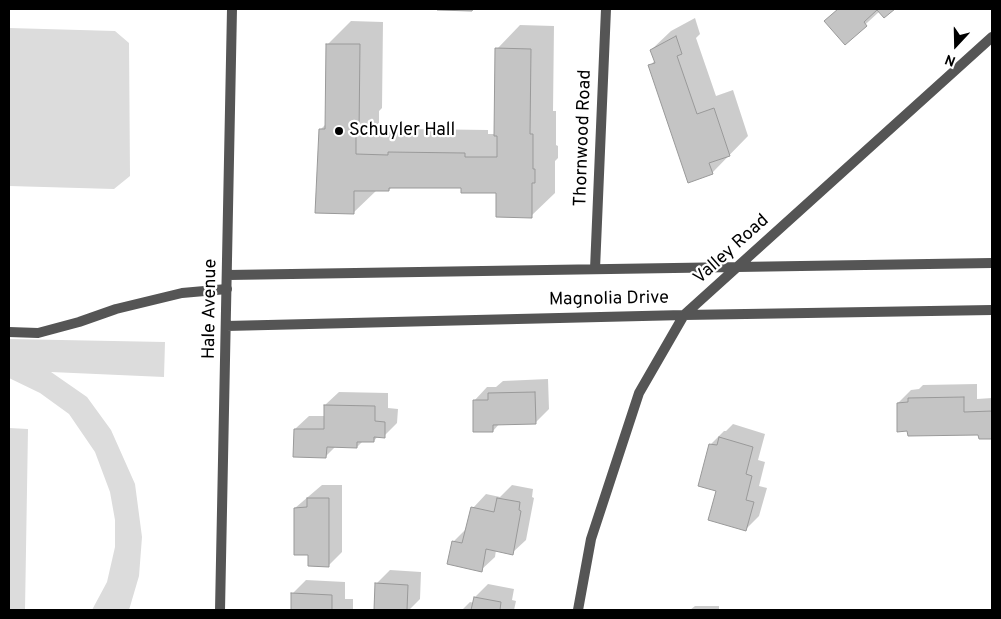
<!DOCTYPE html>
<html>
<head>
<meta charset="utf-8">
<style>
  body { margin:0 }
  #map { position:relative; width:1001px; height:619px; overflow:hidden; background:#fff; font-family:Overpass,sans-serif }
  canvas { display:block }
  .frame { position:absolute; inset:0; border:10px solid #000; pointer-events:none }
  .north { position:absolute; left:931px; top:20px; width:50px; height:50px; -webkit-text-stroke:4px #fff; paint-order:stroke; rotate:201deg; font-size:14px; font-weight:700; line-height:20px; text-align:center; color:#000 }
  .north::after { content:''; display:block; margin:auto; width:18px; height:22px; background:#000; clip-path:polygon(50% 0,100% 100%,50% 72%,0 100%) }
</style>
</head>
<body>
<div id="map">
<canvas width="1001" height="619"></canvas>
<div class="frame"></div>
<div class="north">N</div>
</div>
<script>
const ctx = document.querySelector('canvas').getContext('2d');
ctx.lineJoin = 'round';
function fillPath(path, color) { ctx.fillStyle = color; ctx.fill(path, 'evenodd'); }
const shape = rows => new Path2D(rows.map(r => 'M' + r).join(''));
function strokePath(path, color, width, dash) { ctx.strokeStyle = color; ctx.lineWidth = width; ctx.lineCap = dash ? 'butt' : 'round'; ctx.setLineDash(dash || []); ctx.stroke(path); }
function label(font, color, halo, rows, align = 'center') {
  ctx.font = font + ' Overpass,sans-serif'; ctx.lineWidth = 4.5; ctx.setLineDash([]); ctx.textBaseline = 'middle'; ctx.strokeStyle = halo; ctx.fillStyle = color; for (const [text, x, y, turn = 0] of rows) {
    ctx.save(); ctx.translate(x, y); ctx.rotate((+turn || 0) * Math.PI / 180); ctx.textAlign = isNaN(turn) ? turn : align; if (halo) ctx.strokeText(text, 0, 0); ctx.fillText(text, 0, 0); ctx.restore();
  }
}
fillPath(shape([
  [9,28,115,31,129,43,130,176,114,189,9,186],
  [9,339,165,342,164,377,51,372,87,397,111,430,135,484,142,537,139,576,129,610,92,610,107,582,115,547,115,520,110,492,95,452,69,414,40,393,9,378],
  [9,428,28,429,25,610,9,610]
]), '#dcdcdc');
fillPath(shape([
  [838,9,893,9,884,16,880,11,845,43,826,21],
  [695,18,700,34,696,38,716,96,733,90,748,136,712,173,650,66,655,60,651,50,671,31],
  [351,21,383,22,382,108,379,111,379,131,410,132,413,129,488,130,488,134,495,134,497,49,520,25,554,26,553,111,556,111,556,145,558,146,558,158,555,161,555,193,531,216,498,192,462,187,392,187,389,190,377,190,353,213,320,130,326,124,327,45],
  [548,379,549,409,536,422,500,423,493,431,474,401,487,387,496,387,503,381],
  [977,384,977,399,992,398,992,437,980,438,978,434,898,403,911,390,919,389,923,385],
  [339,392,388,393,388,408,398,409,397,423,384,436,378,436,374,441,363,441,357,447,336,446,326,456,295,429,309,416,325,416,325,405],
  [733,424,765,434,758,460,765,462,759,486,767,488,759,516,746,529,718,490,711,444,724,431,726,431],
  [322,485,342,485,342,552,328,566,309,554,295,508],
  [512,485,533,489,532,497,534,498,526,540,512,553,496,550,495,557,481,570,453,542,467,528,473,508,486,494,500,497],
  [390,570,421,572,420,599,409,610,375,610,376,584],
  [306,580,345,582,345,599,353,599,353,610,292,610,292,594],
  [488,584,514,589,512,600,516,601,514,610,462,610,470,602,474,603,475,597],
  [695,606,719,606,719,610,690,610]
]), '#0003');
const building = shape([
  [437,9,473,9,472,11,437,10,437,9],
  [838,9,895,9,884,18,877,10,864,22,867,26,845,45,824,21,838,9],
  [676,36,682,54,677,56,697,114,714,108,730,156,709,163,713,174,688,183,648,65,655,63,650,50,676,36],
  [326,44,360,44,359,133,356,133,356,154,388,155,388,152,465,153,465,157,497,157,497,136,494,136,495,48,531,49,530,134,533,134,533,169,535,169,535,183,532,183,532,218,496,217,496,193,461,193,461,188,389,188,389,191,354,191,354,214,315,213,319,129,325,129,326,44],
  [535,392,536,424,493,425,493,432,473,432,473,400,488,400,488,393,535,392],
  [964,397,964,412,992,411,992,439,979,439,978,435,908,436,907,431,897,432,897,403,908,402,908,398,964,397],
  [324,405,375,406,375,421,385,422,385,438,374,437,374,442,357,442,357,448,327,447,326,458,293,457,294,429,324,429,324,405],
  [719,437,753,447,746,474,752,476,746,500,754,502,746,531,708,520,716,491,698,486,709,444,717,445,719,437],
  [307,498,329,498,329,567,308,566,308,555,294,555,294,508,307,507,307,498],
  [497,498,520,502,519,510,521,511,513,555,486,549,482,572,447,564,452,541,462,543,471,507,494,512,497,498],
  [375,583,408,585,407,610,374,610,375,583],
  [291,593,332,595,332,610,291,610,291,593],
  [474,597,501,602,500,610,471,610,474,597]
]);
fillPath(building, '#c4c4c4');
strokePath(building, '#999', 1);
strokePath(shape([
  [9,332,38,333,79,322,116,309,182,293,227,289]
]), '#555', 10);
strokePath(shape([
  [595,269,606,9],
  [228,275,992,263],
  [226,326,684,315,992,310],
  [220,610,232,9],
  [578,610,591,539,639,393,684,315,992,37]
]), '#555', 10);
for (const [x, y, r, color] of [
  [339,131,5,"#000"]
]) { const dot = new Path2D(); dot.arc(x, y, r, 0, 2 * Math.PI); ctx.fillStyle = color; ctx.fill(dot); strokePath(dot, '#fff', 2); }
label('18px', '#000', '#fff', [
  ["Schuyler Hall",349,131]
], 'left');
label('18px', '#000', '#fff', [
  ["Thornwood Road",584,138,-88],
  ["Valley Road",732,250,-42],
  ["Magnolia Drive",609,300,-1],
  ["Hale Avenue",211,309,-89]
]);
</script>
</body>
</html>
